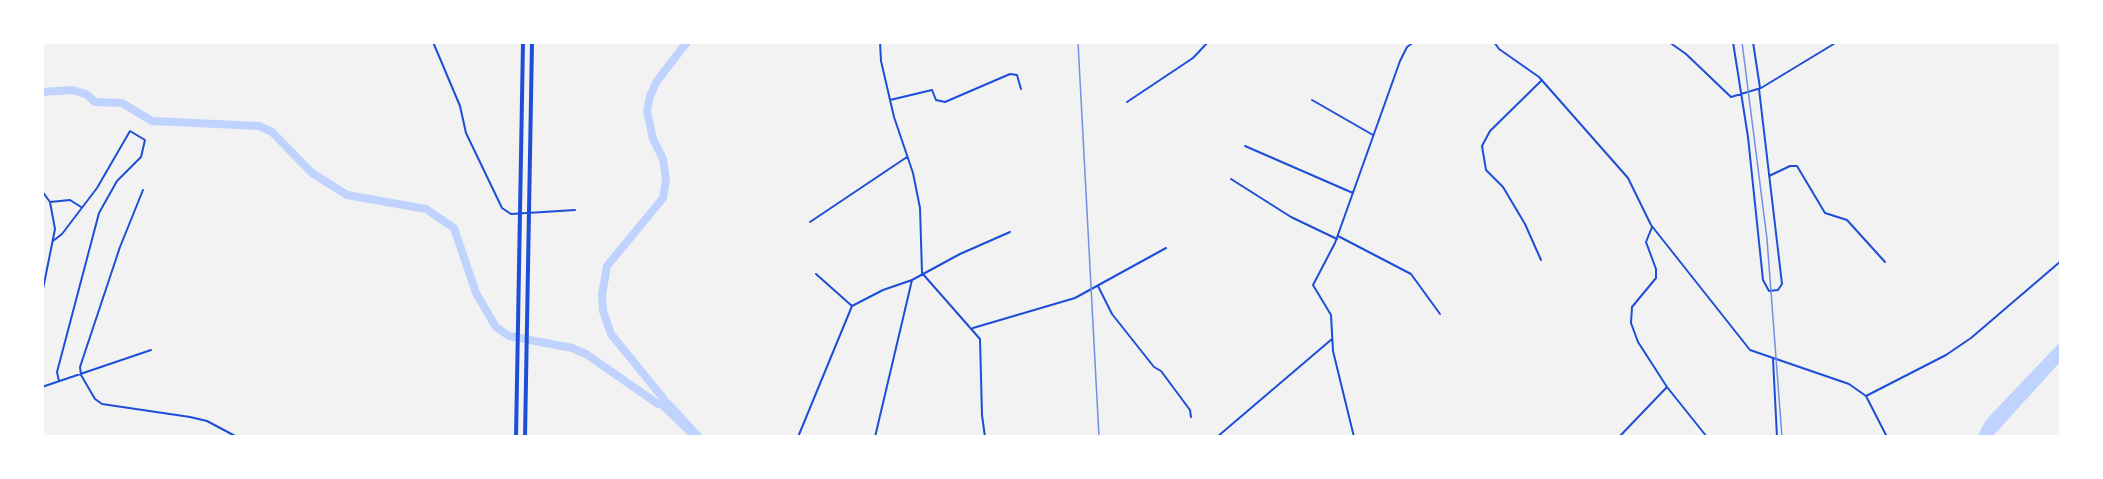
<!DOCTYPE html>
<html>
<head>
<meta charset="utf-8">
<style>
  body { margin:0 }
  #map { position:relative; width:2103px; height:479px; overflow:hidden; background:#f2f2f2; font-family:"DejaVu Sans",sans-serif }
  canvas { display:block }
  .frame { position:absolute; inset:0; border:44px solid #fff; pointer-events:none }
</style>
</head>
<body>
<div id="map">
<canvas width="2103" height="479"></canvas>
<div class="frame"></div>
</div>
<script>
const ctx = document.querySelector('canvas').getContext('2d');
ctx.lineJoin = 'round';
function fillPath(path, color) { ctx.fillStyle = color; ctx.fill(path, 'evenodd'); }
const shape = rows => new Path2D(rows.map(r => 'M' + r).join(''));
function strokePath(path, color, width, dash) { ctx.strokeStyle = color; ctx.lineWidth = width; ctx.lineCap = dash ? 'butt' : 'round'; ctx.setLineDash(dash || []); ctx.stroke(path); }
fillPath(shape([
  [2061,341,2061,361,1992,437,1977,437,1986,420],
  [659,391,672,402,704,437,690,437,667,415,651,399,653,397,660,401,662,398]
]), '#bfd3fe');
strokePath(shape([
  [42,92,72,90,86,94,95,102,122,103,152,121,259,126,272,132,312,173,347,195,426,209,454,228,476,293,496,327,509,336,572,348,586,354,658,404],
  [663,398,611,334,603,311,602,295,607,266,663,198,666,179,663,159,653,139,647,111,650,96,657,81,687,42]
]), '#bfd3fe', 8);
strokePath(shape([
  [433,42,460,106,466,133,502,208,511,214,575,210],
  [880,42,881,61,894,117,913,173,920,208,922,273,980,339,982,415,985,437],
  [1494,42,1499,49,1539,77,1628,178,1651,225,1750,350,1849,384,1866,396,1887,437],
  [1669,42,1686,54,1731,97,1761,88,1837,42],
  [1733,42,1748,137,1763,280,1769,291,1778,290,1782,284,1759,89],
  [1753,42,1760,88],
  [890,100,932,90,936,100,945,102,1010,74,1017,75,1021,89],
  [1312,100,1373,135],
  [1127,102,1193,58,1208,42],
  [1245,146,1353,193],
  [1769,176,1790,166,1797,166,1825,213,1847,220,1885,262],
  [1231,179,1291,217,1337,239],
  [143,190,120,247,80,367,81,375,95,399,102,404,190,417,207,421,237,437],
  [42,191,50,202,55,229,42,294],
  [50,202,70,200,81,207],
  [810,222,907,157],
  [1652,227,1646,242,1656,269,1656,278,1632,307,1631,323,1638,342,1667,387,1707,437],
  [1338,236,1411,274,1440,314],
  [53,241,62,234,97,188,130,131,145,140,141,157,117,181,99,213,57,372,59,381],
  [1541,260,1525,224,1503,187,1486,170,1482,146,1490,131,1542,80],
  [816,274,852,306],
  [1098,286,1112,314,1154,367,1161,371,1190,410,1191,417],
  [973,328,1075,298,1166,248],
  [1773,359,1777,437],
  [42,387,151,350],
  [1866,396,1946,355,1971,338,2061,261],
  [798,437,852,306,883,290,912,280],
  [875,437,912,280,960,254,1010,232],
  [1217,437,1332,339],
  [1354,437,1333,351,1331,315,1313,285,1335,243,1400,61,1407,47,1414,42],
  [1619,437,1667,387]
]), '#1d4ed8', 2);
strokePath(shape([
  [516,437,523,42],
  [525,437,532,42]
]), '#1d4ed8', 4);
strokePath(shape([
  [1078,42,1099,437],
  [1742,42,1767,239,1782,437]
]), '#7290e2', 1.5);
</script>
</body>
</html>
